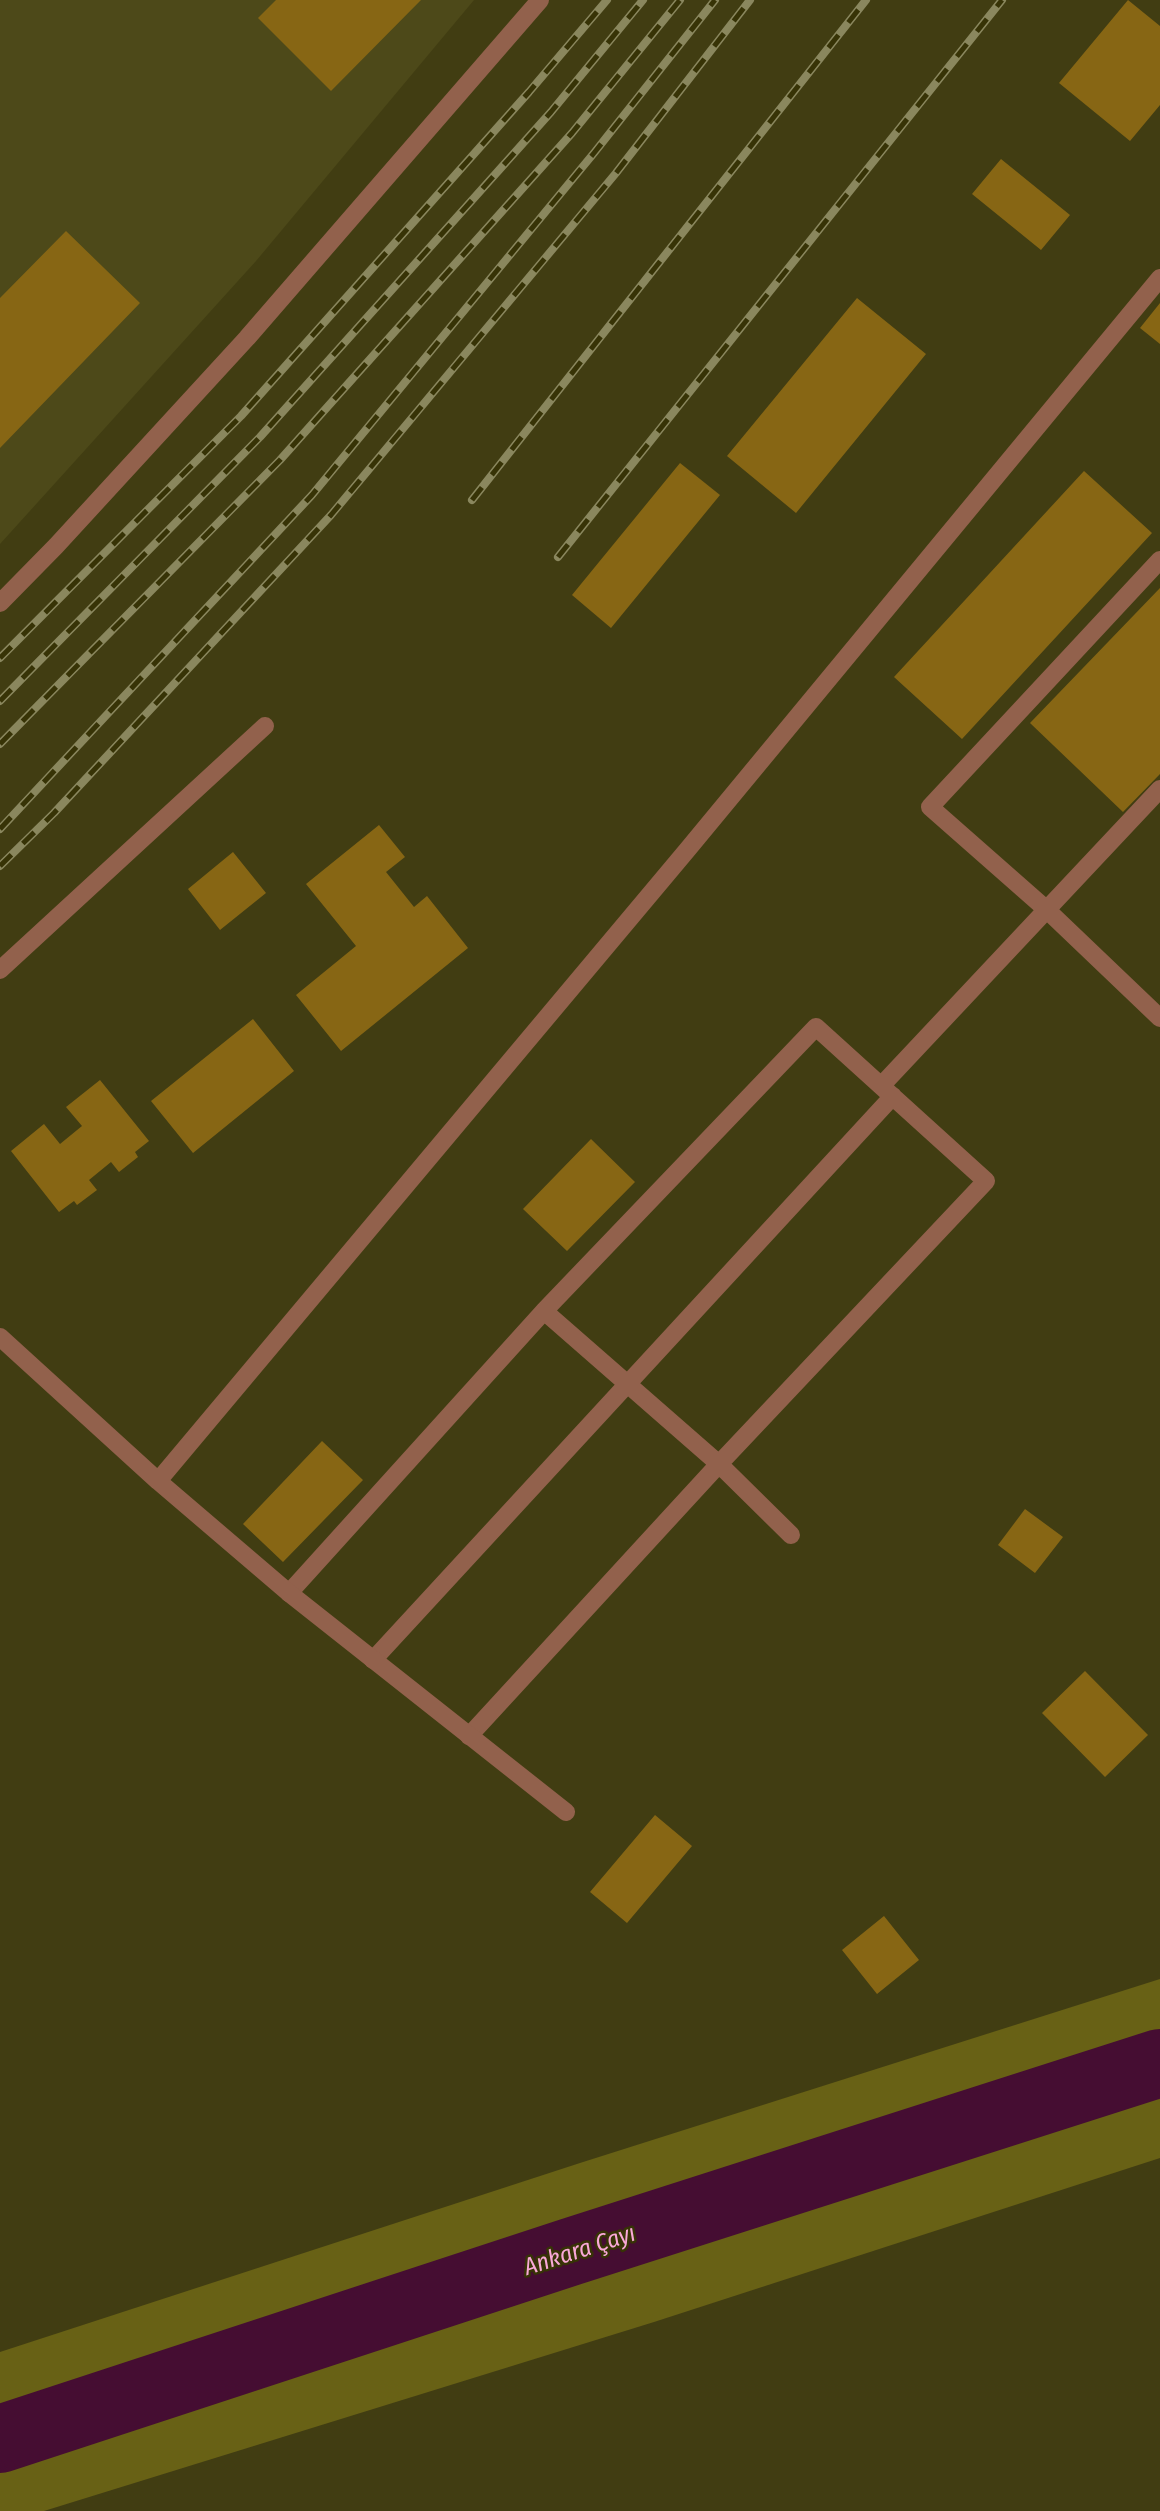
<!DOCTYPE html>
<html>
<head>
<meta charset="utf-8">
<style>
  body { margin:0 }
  canvas { display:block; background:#413d12 }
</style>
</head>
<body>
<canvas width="1160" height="2511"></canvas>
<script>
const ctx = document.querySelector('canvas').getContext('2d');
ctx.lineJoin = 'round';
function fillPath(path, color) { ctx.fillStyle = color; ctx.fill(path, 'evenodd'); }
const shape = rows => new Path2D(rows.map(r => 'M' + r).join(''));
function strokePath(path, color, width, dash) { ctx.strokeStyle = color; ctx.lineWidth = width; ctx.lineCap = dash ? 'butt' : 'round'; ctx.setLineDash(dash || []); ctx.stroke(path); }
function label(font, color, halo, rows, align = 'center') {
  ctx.font = font + ' "Fira Sans Condensed",sans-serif'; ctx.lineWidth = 5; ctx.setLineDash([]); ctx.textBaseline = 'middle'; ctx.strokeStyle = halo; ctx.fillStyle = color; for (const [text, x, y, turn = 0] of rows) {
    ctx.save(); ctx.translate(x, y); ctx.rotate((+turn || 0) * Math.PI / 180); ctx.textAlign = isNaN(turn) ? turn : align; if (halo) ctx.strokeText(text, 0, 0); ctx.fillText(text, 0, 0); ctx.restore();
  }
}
fillPath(shape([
  [0,0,474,0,256,261,0,544]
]), '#4d4919');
fillPath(shape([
  [1160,1979,1160,2158,654,2322,44,2511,0,2511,0,2352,580,2163]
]), '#686115');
strokePath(shape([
  [0,2439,570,2252,1160,2063]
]), '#450d32', 68);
fillPath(shape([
  [276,0,421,0,331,91,258,18],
  [1128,0,1160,26,1160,105,1130,141,1059,83],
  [1001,159,1070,215,1041,250,972,194],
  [66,231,140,303,0,448,0,298],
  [857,298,926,354,796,513,727,456],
  [1160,303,1160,344,1140,328],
  [680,463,720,495,611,628,572,595],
  [1084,471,1152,533,962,739,894,677],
  [1160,588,1160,774,1123,812,1030,723],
  [379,825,405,857,386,872,414,907,427,896,468,948,341,1051,296,995,356,946,306,884],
  [233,852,266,893,220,930,188,889],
  [253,1019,294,1071,193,1153,151,1101],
  [100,1080,149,1141,135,1152,138,1157,119,1172,111,1162,89,1180,97,1190,77,1205,74,1201,59,1212,11,1151,44,1124,60,1144,82,1126,66,1107],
  [591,1139,635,1182,567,1251,523,1209],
  [322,1441,363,1480,283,1562,243,1524],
  [1025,1509,1063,1537,1035,1573,998,1545],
  [1085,1671,1148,1735,1105,1777,1042,1713],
  [655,1815,692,1846,627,1923,590,1892],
  [884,1916,919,1960,877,1994,842,1950]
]), '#876614');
strokePath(shape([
  [1160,560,930,807,1047,910,1160,1018],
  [881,1086,1160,789],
  [544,1311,719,1464,791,1535],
  [289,1593,544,1311,816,1027,986,1181,719,1464,469,1736],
  [373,1660,893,1096]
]), '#92614c', 18);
strokePath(shape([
  [0,603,56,546,247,338,540,0],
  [0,970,265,726],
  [0,1337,158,1481,289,1593,566,1812],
  [158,1481,688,849,1160,278]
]), '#92614c', 18);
const rail = shape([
  [472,500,866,0],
  [558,557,1002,0],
  [0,658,241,416,529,92,607,0],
  [0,701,260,437,551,112,643,0],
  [0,744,280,460,572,133,680,0],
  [0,829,312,495,594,153,715,0],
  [0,866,54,813,331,515,616,173,750,0]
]);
strokePath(rail, '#8a875e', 8);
strokePath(rail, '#373306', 5, [16]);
label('italic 24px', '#faa8d8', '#373306', [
  ["Ankara Çayı",580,2251,-18]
]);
</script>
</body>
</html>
